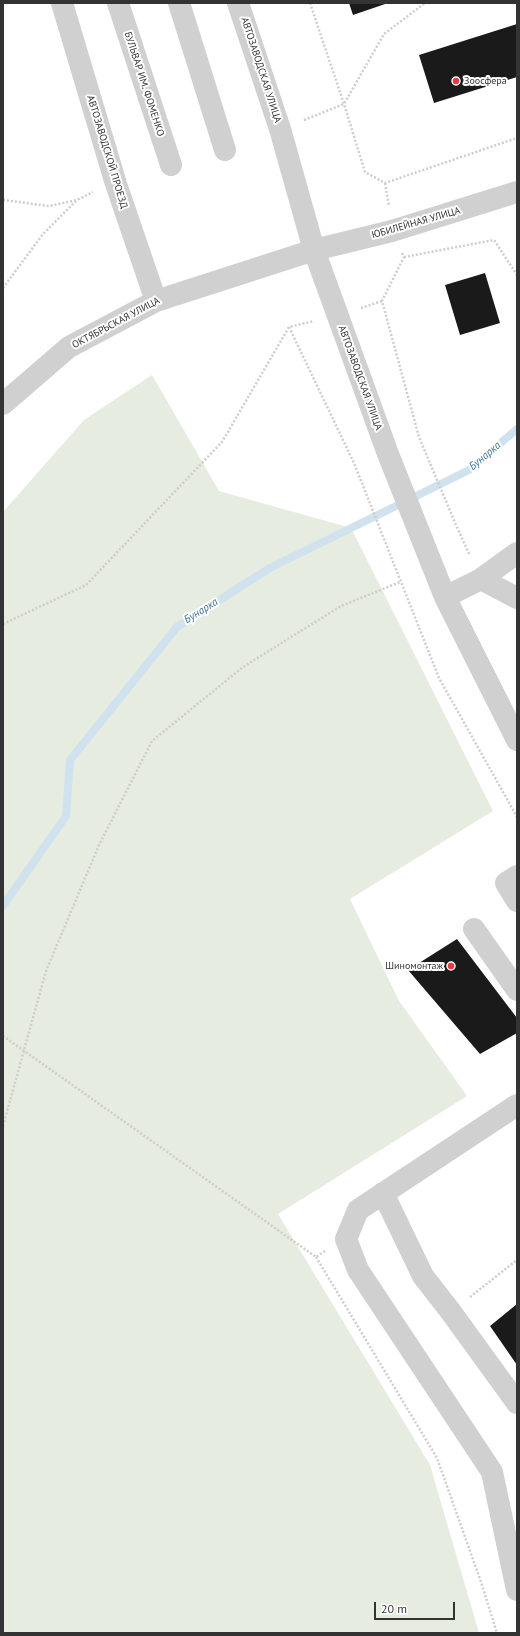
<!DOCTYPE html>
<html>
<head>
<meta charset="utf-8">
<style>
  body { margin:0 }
  #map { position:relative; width:520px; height:1636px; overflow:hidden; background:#fff; font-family:"PT Sans",sans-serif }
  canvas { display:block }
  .frame { position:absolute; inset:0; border:4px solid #333; pointer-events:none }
  .scale { position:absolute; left:374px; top:1602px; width:81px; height:18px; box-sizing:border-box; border:2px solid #333; border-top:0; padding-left:5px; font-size:12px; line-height:14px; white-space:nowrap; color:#333; -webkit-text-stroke:3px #fff; paint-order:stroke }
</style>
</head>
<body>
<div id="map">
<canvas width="520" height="1636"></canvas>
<div class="frame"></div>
<div class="scale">20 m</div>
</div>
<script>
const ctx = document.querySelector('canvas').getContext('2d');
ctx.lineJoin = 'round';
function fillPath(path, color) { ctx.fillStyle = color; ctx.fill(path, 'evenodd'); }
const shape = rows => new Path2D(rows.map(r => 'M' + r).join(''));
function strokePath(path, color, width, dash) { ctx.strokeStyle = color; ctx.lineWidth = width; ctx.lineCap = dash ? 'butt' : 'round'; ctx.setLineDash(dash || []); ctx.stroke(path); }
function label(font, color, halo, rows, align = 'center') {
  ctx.font = font + ' "PT Sans",sans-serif'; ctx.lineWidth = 4; ctx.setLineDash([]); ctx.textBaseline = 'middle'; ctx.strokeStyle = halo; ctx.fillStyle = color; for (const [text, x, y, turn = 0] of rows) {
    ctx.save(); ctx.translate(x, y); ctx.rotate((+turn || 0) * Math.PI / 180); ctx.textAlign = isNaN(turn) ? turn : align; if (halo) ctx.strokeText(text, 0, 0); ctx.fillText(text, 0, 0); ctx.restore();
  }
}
fillPath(shape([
  [152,375,219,491,351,528,493,811,350,899,399,1001,467,1096,278,1214,430,1465,479,1633,3,1633,3,512,84,420]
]), '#e6ecdf');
strokePath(shape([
  [3,906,66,816,70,760,177,627,270,568,469,470,517,429]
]), '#cfe2ee', 8);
fillPath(shape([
  [349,3,388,3,353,15],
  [517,24,517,77,434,103,419,55],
  [485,273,500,323,460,335,445,285],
  [457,939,517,1018,517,1033,480,1054,408,970],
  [517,1304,517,1365,490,1326]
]), '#1a1a1a');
strokePath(shape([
  [310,3,344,104,365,172,385,183,517,138],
  [304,120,344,104,384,34,425,3],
  [385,183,389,206],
  [3,200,49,206,77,200,93,192],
  [402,253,404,257,382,301,419,437,456,525,470,556],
  [404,257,494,240,517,275],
  [3,288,43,234,77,200],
  [361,308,382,301],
  [289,327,354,463,439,678,517,817],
  [3,624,86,585,222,442,289,327,314,321],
  [3,1036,316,1257,325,1251],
  [3,1126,46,971,99,845,152,741,243,667,341,606,400,582],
  [316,1257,437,1458,481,1582,497,1633],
  [470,1297,517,1260]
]), '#cdcdcd', 2.5, [2, 2]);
strokePath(shape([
  [62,3,116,184,156,301],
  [118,3,171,165],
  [179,3,225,150],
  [238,3,280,129,314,250,388,454,445,597,517,740],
  [3,404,69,347,156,301,314,250,392,231,517,192],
  [481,579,517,598],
  [445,597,481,579,517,553],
  [517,876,506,883,517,901],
  [474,929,517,990],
  [517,1105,358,1210,346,1239,358,1270,492,1472,517,1590],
  [383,1193,423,1276,451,1312,517,1403]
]), '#d0d0d0', 22);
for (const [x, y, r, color] of [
  [456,81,4,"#e63946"],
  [451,966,4,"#e63946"]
]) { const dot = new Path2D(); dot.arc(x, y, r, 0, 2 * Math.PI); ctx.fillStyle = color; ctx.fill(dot); strokePath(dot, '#fff', 1.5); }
label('10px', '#333', '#fff', [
  ["АВТОЗАВОДСКАЯ УЛИЦА",261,70,72],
  ["БУЛЬВАР ИМ. ФОМЕНКО",144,84,72],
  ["АВТОЗАВОДСКОЙ ПРОЕЗД",107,152,73],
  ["ЮБИЛЕЙНАЯ УЛИЦА",416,223,-16],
  ["ОКТЯБРЬСКАЯ УЛИЦА",116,323,-28],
  ["АВТОЗАВОДСКАЯ УЛИЦА",360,378,70]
]);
label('10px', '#333', '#fff', [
  ["Зоосфера",464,81],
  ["Шиномонтаж",443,966,"right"]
], 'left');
label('italic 11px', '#3f7597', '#fff', [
  ["Бунарка",485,456,-40],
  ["Бунарка",201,611,-32]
]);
</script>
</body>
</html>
